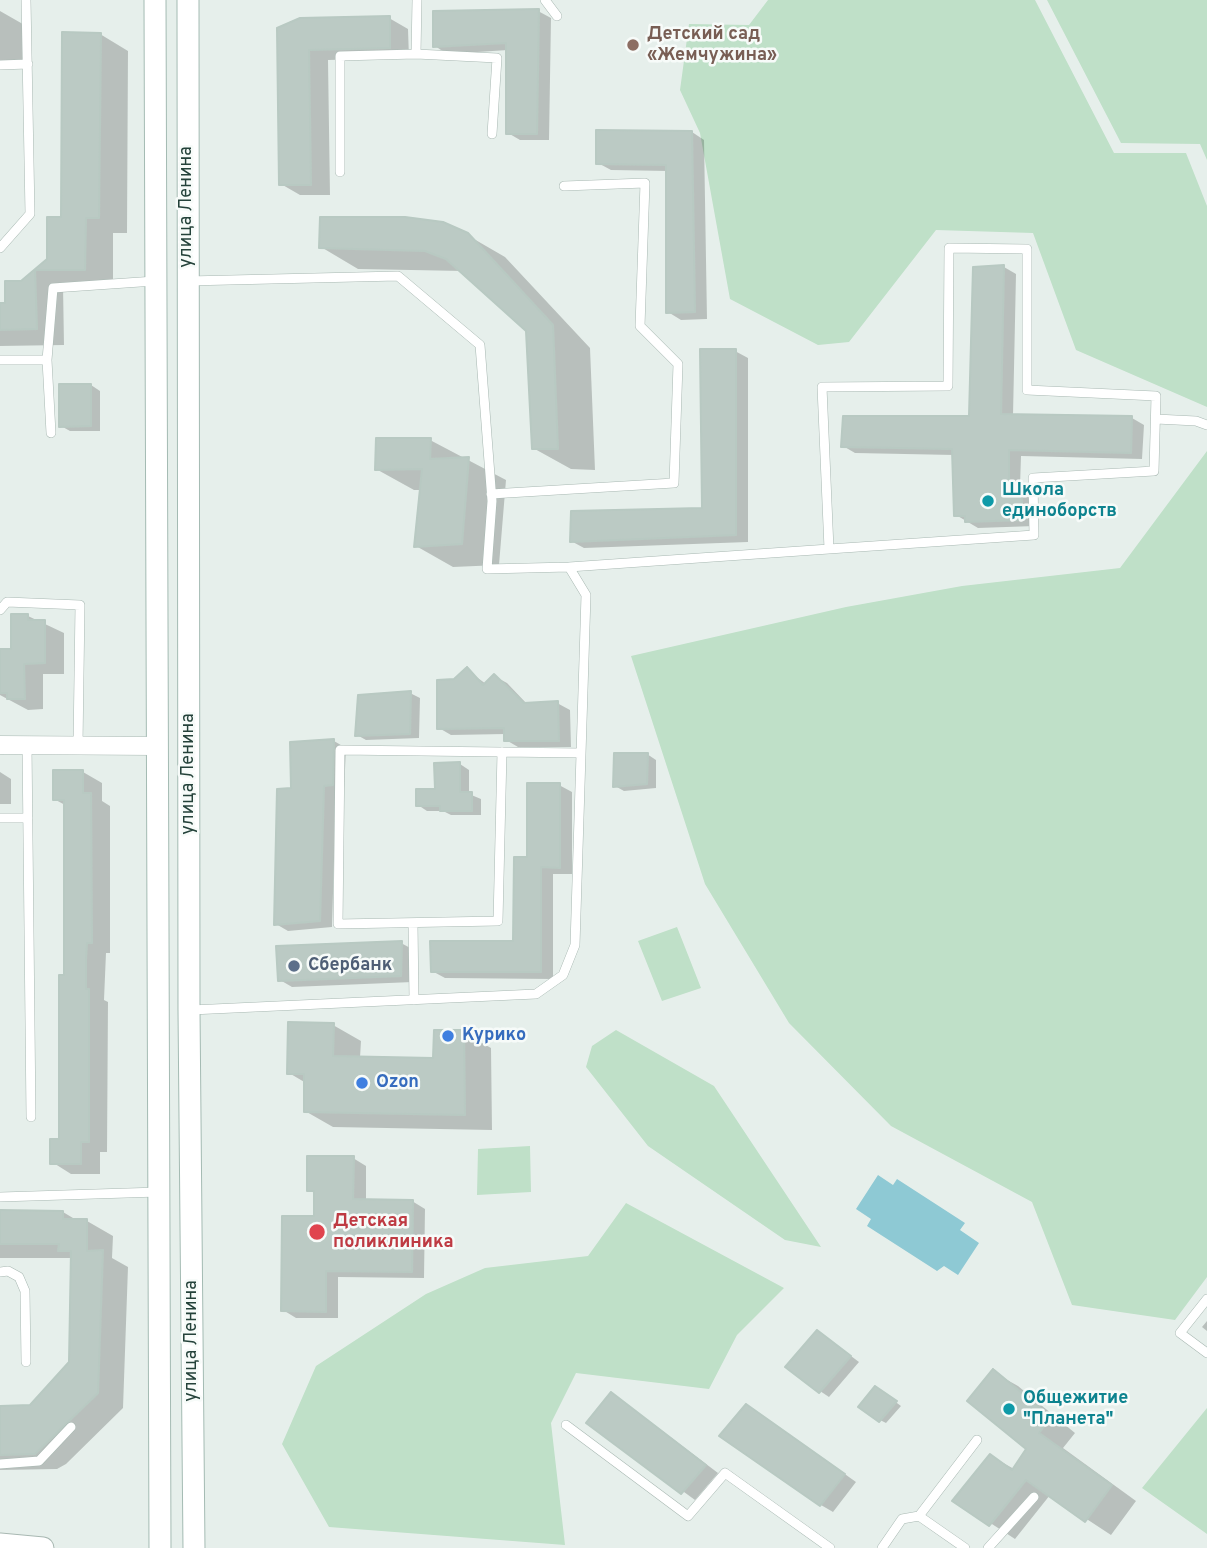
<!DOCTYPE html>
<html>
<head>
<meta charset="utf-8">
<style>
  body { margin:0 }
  canvas { display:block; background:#e6efeb }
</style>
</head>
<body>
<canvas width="1207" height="1548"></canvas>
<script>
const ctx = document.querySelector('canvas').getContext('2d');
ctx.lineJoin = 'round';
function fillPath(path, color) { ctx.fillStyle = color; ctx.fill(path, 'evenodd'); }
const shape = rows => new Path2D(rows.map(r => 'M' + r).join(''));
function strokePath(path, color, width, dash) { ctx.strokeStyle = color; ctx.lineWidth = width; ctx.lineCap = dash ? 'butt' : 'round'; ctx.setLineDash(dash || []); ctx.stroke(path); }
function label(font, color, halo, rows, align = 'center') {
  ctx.font = font + ' Overpass,sans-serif'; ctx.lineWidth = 5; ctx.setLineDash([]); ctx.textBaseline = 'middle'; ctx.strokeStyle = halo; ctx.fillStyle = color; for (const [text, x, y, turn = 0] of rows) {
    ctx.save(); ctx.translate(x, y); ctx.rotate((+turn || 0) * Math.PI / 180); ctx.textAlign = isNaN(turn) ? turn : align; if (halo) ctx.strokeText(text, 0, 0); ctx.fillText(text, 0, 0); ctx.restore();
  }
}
fillPath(shape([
  [768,0,1035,0,1114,153,1186,153,1207,206,1207,407,1076,350,1033,233,936,230,849,342,818,345,730,299,700,133,680,90,689,24,749,25],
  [1047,0,1207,0,1207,160,1200,144,1121,143],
  [1207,451,1207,1277,1175,1320,1072,1305,1032,1202,891,1126,789,1023,705,884,631,656,846,607,962,586,1120,568],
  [677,927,701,988,662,1001,638,941],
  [616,1030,714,1086,821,1247,785,1240,648,1146,586,1067,592,1046],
  [530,1146,531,1192,477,1195,478,1149],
  [626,1203,784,1288,737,1335,709,1389,576,1373,551,1423,565,1545,329,1527,282,1444,316,1366,426,1294,485,1268,588,1256],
  [1207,1408,1207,1534,1142,1488]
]), '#bfe0c8');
fillPath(shape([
  [878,1175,893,1185,897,1179,965,1223,960,1230,979,1243,958,1275,944,1266,937,1271,867,1226,871,1219,856,1209]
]), '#8ec9d4');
fillPath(shape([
  [0,11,28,27,30,68,0,69],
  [538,11,551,18,549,140,520,140,508,133,508,50,447,54,435,46],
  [389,18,408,29,409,58,328,60,330,195,300,195,281,184,300,20],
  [100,34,128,51,127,233,113,233,113,285,63,285,64,345,0,346,0,305,7,305,22,282,48,260,62,219],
  [692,132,704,140,707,319,681,320,668,312,668,171,611,170,598,163],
  [467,235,505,257,590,348,595,470,571,469,533,448,528,330,463,271,358,269,321,247],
  [1004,267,1016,274,1013,416,1132,418,1144,425,1142,459,1021,456,1020,487,1033,494,1035,526,978,528,956,515,954,455,855,453,843,446,971,418],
  [735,351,748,358,748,542,584,548,571,541,704,510],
  [91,385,100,391,100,431,70,431,61,426],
  [430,440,506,480,499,565,453,567,416,546,422,490,414,490,376,469],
  [28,616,64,633,64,674,43,674,43,709,28,710,0,695,0,651,13,651],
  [467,670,486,684,494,676,507,683,528,705,557,703,570,710,571,747,518,747,506,740,506,734,451,735,439,728,455,681],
  [410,693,420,698,419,738,366,740,357,735],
  [334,741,346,748,344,791,336,792,332,927,288,931,276,924,293,790,292,744],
  [647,754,656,760,656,788,624,791,615,786],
  [460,764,469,770,469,794,481,799,481,815,451,815,443,811,427,811,418,805,436,791],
  [0,772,11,779,11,804,0,804],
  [83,772,102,783,102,801,110,806,110,953,106,953,104,1000,108,1002,107,1152,100,1152,100,1174,71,1174,52,1162,61,1141,66,977,65,805,54,799],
  [559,785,572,792,572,874,553,874,553,979,445,978,432,971,515,943,529,858],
  [401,943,414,950,413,982,292,987,280,980],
  [333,1025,361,1041,360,1058,434,1059,463,1032,491,1048,492,1130,333,1127,305,1111,306,1083,289,1073],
  [353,1158,366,1166,366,1201,412,1201,425,1209,424,1278,338,1277,338,1318,296,1318,283,1310,316,1218,316,1194,309,1190],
  [0,1212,63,1212,78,1221,87,1221,113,1236,112,1258,128,1267,123,1408,66,1464,57,1469,0,1470,0,1408,30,1406,70,1362,72,1258,0,1258],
  [1207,1321,1207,1331,1202,1327],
  [827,1338,859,1362,829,1397,820,1391],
  [993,1372,1018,1386,1075,1433,1063,1448,1136,1501,1111,1535,1050,1495,1015,1539,955,1500,991,1456,1014,1469,1028,1449],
  [882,1392,901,1406,886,1423,880,1420],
  [624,1402,718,1473,695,1500,588,1422],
  [759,1413,856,1482,833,1512,821,1505]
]), '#0003');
const building = shape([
  [539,9,537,134,506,134,506,43,433,47,433,11,539,9],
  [390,16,390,48,309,50,311,185,279,185,277,28,300,18,390,16],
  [62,32,101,33,99,218,86,218,85,270,35,270,37,329,0,330,0,303,5,303,5,281,21,281,47,259,47,217,61,217,62,32],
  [596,130,692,131,695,312,666,313,666,165,596,164,596,130],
  [320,217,405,217,443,222,468,233,553,325,558,449,532,449,526,331,446,259,425,251,319,248,320,217],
  [1004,265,1001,414,1132,416,1131,453,1009,450,1009,486,1021,485,1023,520,965,522,965,516,954,516,952,449,841,447,843,416,969,416,973,267,1004,265],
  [700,349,736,349,736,535,570,542,571,511,702,508,700,349],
  [59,384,91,384,91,426,59,427,59,384],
  [376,438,431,438,430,459,469,457,462,544,414,547,422,469,375,470,376,438],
  [11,614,28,614,28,620,45,620,45,663,24,664,25,699,7,699,7,693,0,693,0,649,11,649,11,614],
  [467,667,483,685,494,674,524,703,558,701,559,741,504,741,504,728,437,729,437,680,454,679,467,667],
  [411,691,410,734,355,736,358,695,411,691],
  [334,739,333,785,324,786,320,921,274,925,277,789,291,788,290,742,334,739],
  [614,753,648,753,647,784,613,787,614,753],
  [460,762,460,792,472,792,472,811,440,811,440,806,416,806,416,789,435,789,434,763,460,762],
  [53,770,83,770,83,793,91,793,92,943,87,943,86,959,86,989,89,989,89,1142,81,1142,81,1164,50,1164,50,1139,59,1139,59,975,64,975,64,800,53,800,53,770],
  [527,783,560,783,560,868,541,867,541,972,431,972,430,941,513,941,514,857,527,857,527,783],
  [402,941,401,976,278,981,276,946,402,941],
  [288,1022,334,1023,333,1056,433,1058,434,1030,464,1030,465,1115,304,1112,304,1074,287,1074,288,1022],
  [307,1156,354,1156,353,1199,413,1200,412,1272,326,1271,326,1312,281,1311,282,1216,314,1216,314,1191,307,1191,307,1156],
  [0,1210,63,1211,63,1219,87,1219,87,1251,103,1250,98,1393,35,1454,0,1455,0,1406,30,1405,69,1362,71,1251,58,1251,59,1244,0,1244,0,1210],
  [817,1330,851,1356,819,1393,785,1367,817,1330],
  [993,1369,1051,1417,1039,1433,1112,1485,1085,1522,1026,1480,989,1526,952,1501,990,1454,1012,1470,1026,1449,967,1401,993,1369],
  [875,1386,897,1401,879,1422,858,1407,875,1386],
  [611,1392,706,1465,681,1494,586,1423,611,1392],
  [746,1404,845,1474,820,1506,719,1436,746,1404]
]);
fillPath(building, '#bbcac4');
strokePath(building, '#b8c9c2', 2);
const service = shape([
  [417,0,416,54,497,58,492,134],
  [545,0,557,16],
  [0,65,28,64],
  [340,172,340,56,416,54],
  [0,248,30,214,26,0],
  [188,281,398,276,480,345,492,501,487,569,569,567,586,595,575,945,563,975,536,994,191,1010],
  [0,360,47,360,53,288,155,281],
  [47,360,51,433],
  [1156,419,1196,421,1207,425],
  [491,494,674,483,678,364,640,326,645,183,564,186],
  [569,567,829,549,1034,535,1033,478,1154,471,1156,396,1027,390,1027,249,949,248,948,386,822,387,829,549],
  [0,610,7,602,80,605,78,745],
  [27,745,31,1117],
  [502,752,498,921,338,924,340,750,581,753],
  [0,818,28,818],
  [413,923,414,1000],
  [0,1197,159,1192],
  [0,1272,8,1271,19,1277,25,1291,26,1362],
  [1207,1299,1180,1333,1207,1353],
  [566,1425,688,1516,725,1473,830,1548],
  [0,1464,39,1461,71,1427],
  [919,1516,965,1548],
  [882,1548,902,1519,919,1516,977,1440],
  [988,1548,1034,1497]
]);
const minor = shape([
  [0,745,155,746]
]);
const tertiary = shape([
  [0,1544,43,1548]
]);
const secondary = shape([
  [155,0,160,1548],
  [188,0,189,1010,194,1548]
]);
strokePath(service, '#a8b8b2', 10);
strokePath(minor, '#a8b8b2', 19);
strokePath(tertiary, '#a8b8b2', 23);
strokePath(secondary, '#a4bbb3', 23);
strokePath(service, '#fff', 9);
strokePath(minor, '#fff', 18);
strokePath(tertiary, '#fff', 21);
strokePath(secondary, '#fff', 21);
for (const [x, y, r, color] of [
  [633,45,7,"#8d6e63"],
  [988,501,7,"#0f9aa8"],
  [294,966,7,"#5c6f8a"],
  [448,1036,7,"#3f7fe0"],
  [362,1083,7,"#3f7fe0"],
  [317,1232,9,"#e0444e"],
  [1009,1409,7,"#0f9aa8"]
]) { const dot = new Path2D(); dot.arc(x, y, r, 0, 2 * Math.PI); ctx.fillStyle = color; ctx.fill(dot); strokePath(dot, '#f7fbf9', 2.5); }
label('bold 18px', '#785e54', '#f7fbf9', [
  ["Детский сад",647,35],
  ["«Жемчужина»",647,56]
], 'left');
label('18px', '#24423a', '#f7fbf9', [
  ["улица Ленина",187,207,-90],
  ["улица Ленина",189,774,-90],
  ["улица Ленина",192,1341,-90]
]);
label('bold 18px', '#0d838f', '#f7fbf9', [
  ["Школа",1002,491],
  ["единоборств",1002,512],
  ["Общежитие",1023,1399],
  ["\"Планета\"",1023,1420]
], 'left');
label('bold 18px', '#4e5e75', '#f7fbf9', [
  ["Сбербанк",308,966]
], 'left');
label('bold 18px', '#366cbe', '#f7fbf9', [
  ["Курико",462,1036],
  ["Ozon",376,1083]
], 'left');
label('bold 18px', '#be3a42', '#f7fbf9', [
  ["Детская",333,1222],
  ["поликлиника",333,1243]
], 'left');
</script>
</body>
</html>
